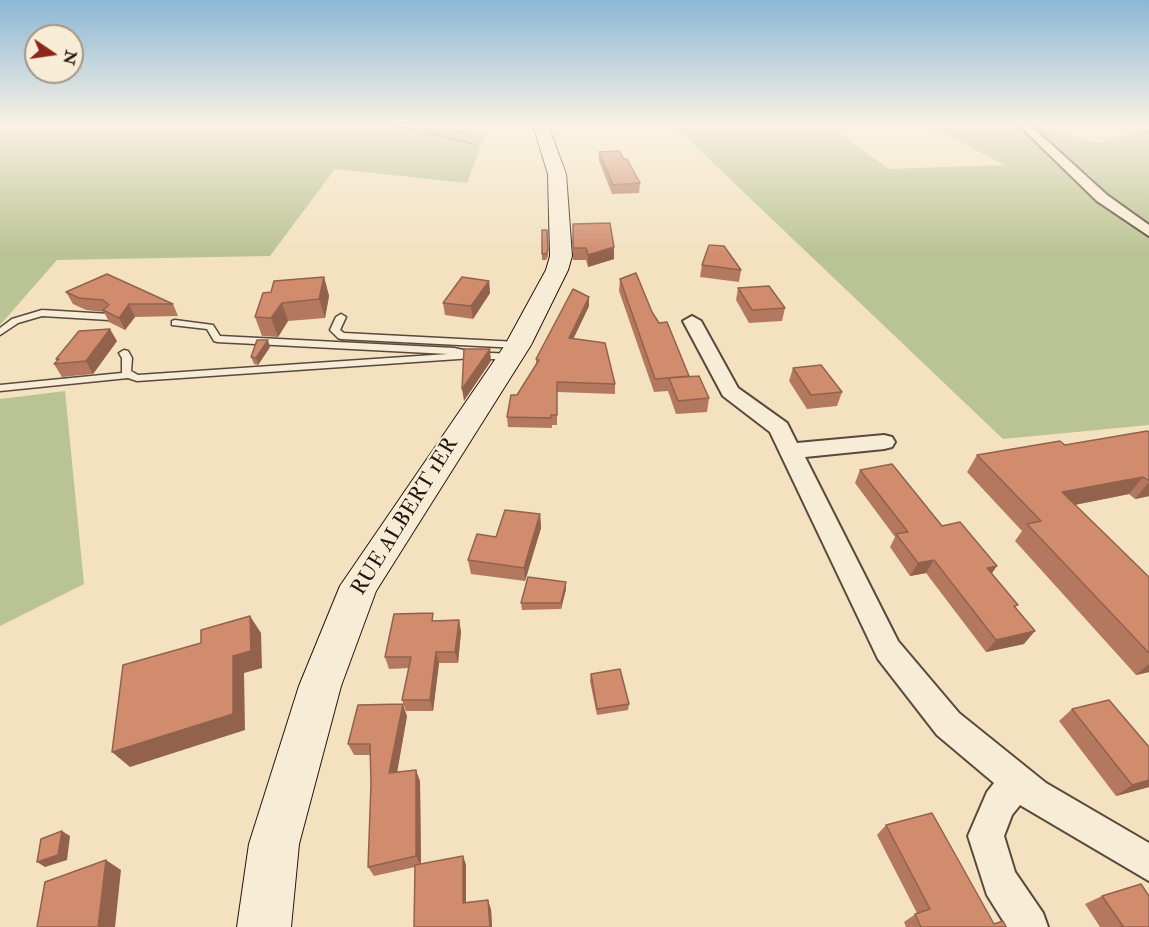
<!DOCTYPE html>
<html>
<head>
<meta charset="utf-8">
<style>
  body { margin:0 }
  #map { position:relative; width:1149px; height:927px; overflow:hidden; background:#f3e1c0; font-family:"IM FELL Double Pica",serif }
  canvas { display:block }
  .north { position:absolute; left:24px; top:24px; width:60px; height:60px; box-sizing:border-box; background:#f7ecd6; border:2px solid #a49687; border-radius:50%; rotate:103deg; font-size:16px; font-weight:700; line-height:24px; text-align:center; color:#271610 }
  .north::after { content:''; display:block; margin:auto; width:21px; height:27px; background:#8f2418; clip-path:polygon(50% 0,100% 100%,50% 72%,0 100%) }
</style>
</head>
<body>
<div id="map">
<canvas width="1149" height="927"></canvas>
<div class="north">N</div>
</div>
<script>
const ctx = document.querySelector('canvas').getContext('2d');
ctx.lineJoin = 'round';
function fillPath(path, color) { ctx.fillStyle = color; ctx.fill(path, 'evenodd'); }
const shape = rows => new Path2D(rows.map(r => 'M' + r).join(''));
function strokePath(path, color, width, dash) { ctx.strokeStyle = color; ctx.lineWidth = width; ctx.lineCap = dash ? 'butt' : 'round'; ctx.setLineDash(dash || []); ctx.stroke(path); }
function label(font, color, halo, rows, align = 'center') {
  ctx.font = font + ' "IM FELL Double Pica",serif'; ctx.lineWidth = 4.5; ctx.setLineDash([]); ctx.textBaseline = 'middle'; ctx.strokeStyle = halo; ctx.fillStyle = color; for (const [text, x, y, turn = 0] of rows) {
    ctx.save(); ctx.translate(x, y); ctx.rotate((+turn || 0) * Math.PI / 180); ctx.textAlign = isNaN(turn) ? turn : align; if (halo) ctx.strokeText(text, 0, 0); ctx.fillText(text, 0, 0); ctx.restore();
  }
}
fillPath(shape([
  [0,125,437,125,485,135,467,183,335,169,270,256,57,260,0,325],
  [673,125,828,125,889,169,1004,165,928,125,1031,125,1097,143,1149,129,1149,425,1003,439],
  [65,391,84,584,0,626,0,399]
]), '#b9c393');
fillPath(shape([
  [391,125,398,125,477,144,475,145,391,125]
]), '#707978');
const lane = shape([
  [42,310,109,314,114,317,109,320,42,316,18,323,0,335,0,328,12,319,42,310],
  [341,314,346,317,340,330,344,333,518,342,523,345,518,348,341,339,338,338,330,330,336,317,341,314],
  [175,320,213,325,220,336,454,348,473,352,510,354,515,357,510,360,473,358,137,381,128,378,0,391,0,385,122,373,122,358,119,353,124,350,128,351,132,358,131,371,138,375,448,354,217,342,214,341,207,329,172,325,172,321,175,320]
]);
const street = shape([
  [1019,125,1030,125,1107,195,1149,225,1149,236,1097,201,1019,125],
  [692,316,701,321,738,388,787,423,797,443,884,435,892,437,895,442,892,447,884,449,805,457,898,641,959,713,1046,783,1149,843,1149,881,1020,805,1012,815,1004,836,1015,872,1043,913,1048,927,1007,927,987,895,968,836,987,792,994,783,937,735,878,659,770,432,723,396,683,321,692,316]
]);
const secondary = shape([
  [533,125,548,125,566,174,572,256,568,270,531,345,376,591,341,686,299,844,291,927,237,927,249,844,299,686,340,586,505,345,546,270,550,256,548,174,533,125]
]);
strokePath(lane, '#5a493c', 3);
strokePath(street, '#5a493c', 4);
strokePath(secondary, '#271610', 2);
fillPath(lane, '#f7ecd6');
fillPath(street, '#f7ecd6');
fillPath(secondary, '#f7ecd6');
fillPath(shape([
  [599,152,624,159,640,183,639,193,612,194,599,161],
  [573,224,614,247,614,259,588,267,586,260,573,260],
  [542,230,547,230,548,256,546,260,542,260],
  [702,265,741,270,739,282,700,277],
  [324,277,329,296,325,318,288,321,278,337,262,336,255,317,271,292],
  [620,279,652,312,688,377,709,398,707,412,676,414,668,391,654,392,619,291],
  [489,281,490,293,473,319,445,315,443,303],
  [738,288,785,308,782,321,749,323,736,300],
  [66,292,173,304,178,316,135,317,125,330,109,322,104,312,86,310,73,304],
  [589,306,573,339,615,384,615,394,557,392,557,425,552,425,552,428,508,427,507,417,536,364,536,359],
  [117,341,93,374,62,377,54,364,57,361,56,359],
  [270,347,258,365,254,364,251,357],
  [793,368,842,392,837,406,807,409,789,381],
  [1149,432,1149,496,1135,499,1129,494,1074,505,1149,577,1149,672,1136,675,1015,541,1022,531,967,472,977,455,1065,445],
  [860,470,942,526,992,573,1016,608,1024,644,986,652,926,573,910,576,890,547,895,537,855,483],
  [540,514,541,528,525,581,471,574,468,560,496,537],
  [566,582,566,589,561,609,522,610,521,603],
  [459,620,461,632,458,663,439,663,433,711,406,711,402,700,409,668,389,669,385,657,435,621],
  [591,674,629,704,628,710,597,715,590,681],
  [1072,709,1149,787,1116,796,1059,721],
  [407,716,397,772,420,781,421,864,463,856,466,865,466,903,491,909,492,927,414,927,415,867,374,876,368,867,371,784,370,755,354,755,348,744],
  [886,825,994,924,1006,927,906,927,904,922,917,913,877,835],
  [1102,896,1149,927,1100,927,1085,904]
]), '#b4785f');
fillPath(shape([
  [614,247,614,259,588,267,588,255],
  [324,277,329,296,325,318,319,299],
  [489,281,490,293,473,319,471,306],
  [589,297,589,306,569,348,569,338],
  [282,303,288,321,278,337,271,318],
  [129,304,135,317,125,330,119,318],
  [110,329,117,341,93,374,86,361],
  [268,340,270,347,258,365,256,358],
  [490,349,491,361,464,401,462,389],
  [1143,477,1129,494,1049,510,1062,492],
  [1149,482,1149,496,1135,499],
  [540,514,541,528,525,581,524,568],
  [934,560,926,573,910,576,918,563],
  [997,566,988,579,987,568],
  [566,582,566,589,561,609,561,603],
  [250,616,261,633,262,668,244,673,245,730,130,767,112,752,233,656],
  [459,620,461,632,458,663,455,652],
  [1035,631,1024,644,986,652,996,640],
  [436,652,439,663,433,711,430,700],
  [1149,664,1149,672,1136,675],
  [403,704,407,716,395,784,389,773],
  [416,770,420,781,421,866,416,856],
  [1149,780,1149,787,1116,796,1132,785],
  [62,831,70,836,67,860,45,867,37,862],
  [463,856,466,865,466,912,463,903],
  [106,860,121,870,115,927,98,927],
  [488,900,491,909,492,927,490,927]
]), '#92624d');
const building = shape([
  [619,151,624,159,627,159,640,183,613,185,599,152,619,151],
  [610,223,614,247,588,255,586,248,573,248,573,224,610,223],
  [542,230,547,230,548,250,546,254,542,254,542,230],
  [709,245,724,246,741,270,702,265,709,245],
  [636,273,652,312,659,323,667,322,689,376,655,379,620,279,636,273],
  [107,274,173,304,129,304,119,318,103,310,109,305,103,300,79,298,66,292,107,274],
  [324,277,319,299,282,303,271,318,255,317,263,293,271,292,274,281,324,277],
  [462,277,489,281,471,306,443,303,462,277],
  [769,286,785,308,752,310,738,288,769,286],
  [573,289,589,297,569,338,605,343,615,384,557,382,557,415,551,415,551,418,507,417,511,395,517,395,539,360,536,359,573,289],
  [110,329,86,361,54,364,59,359,56,359,79,331,110,329],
  [257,340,268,340,256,358,251,357,257,340],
  [464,349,490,349,462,389,464,349],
  [821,365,842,392,811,395,793,368,821,365],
  [699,376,709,398,678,401,669,378,699,376],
  [1147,431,1149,432,1149,481,1143,477,1062,492,1149,577,1149,653,1027,524,1041,521,977,455,1060,441,1065,445,1147,431],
  [892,464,942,526,960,522,997,566,987,568,1018,605,1014,606,1035,631,996,640,934,560,918,563,896,534,908,532,860,470,892,464],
  [505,510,540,514,524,568,468,560,477,534,496,537,505,510],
  [528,577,566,582,561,603,521,603,528,577],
  [433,613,432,621,459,620,455,652,436,652,430,700,402,700,411,657,385,657,394,614,433,613],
  [250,616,251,651,233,656,233,714,112,752,123,665,201,643,201,630,250,616],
  [620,669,629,704,597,709,591,674,620,669],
  [1109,700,1149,747,1149,780,1132,785,1072,709,1109,700],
  [403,704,389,773,416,770,416,856,368,867,371,784,370,744,348,744,358,705,403,704],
  [932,813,994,924,1003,921,1006,927,921,927,915,914,930,909,886,825,932,813],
  [62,831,58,855,37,862,41,839,62,831],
  [463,856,463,903,488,900,490,927,414,927,415,865,463,856],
  [106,860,98,927,37,927,45,882,106,860],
  [1141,884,1149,896,1149,927,1120,927,1123,926,1102,896,1141,884]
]);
fillPath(building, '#d18c6e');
strokePath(building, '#92624d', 1.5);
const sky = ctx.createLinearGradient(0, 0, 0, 255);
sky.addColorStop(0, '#8bb7d7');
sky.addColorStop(0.49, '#faf2e3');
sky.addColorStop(1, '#faf2e300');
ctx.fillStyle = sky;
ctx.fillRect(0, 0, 1149, 255);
label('21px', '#271610', '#f7ecd6', [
  ["RUE ALBERT 1ER",406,517,-58]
]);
</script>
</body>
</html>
